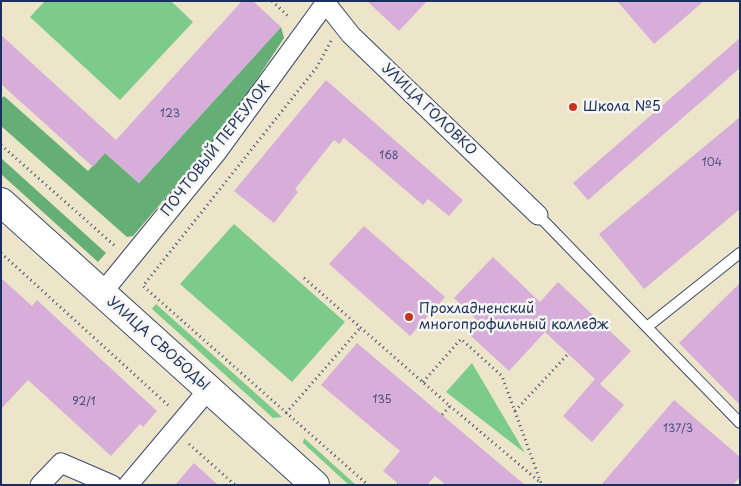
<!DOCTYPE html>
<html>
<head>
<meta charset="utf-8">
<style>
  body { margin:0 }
  #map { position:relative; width:741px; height:486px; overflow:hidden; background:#ece5c9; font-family:"Playpen Sans",sans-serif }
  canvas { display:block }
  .frame { position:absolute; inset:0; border:2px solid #1b2f5e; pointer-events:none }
</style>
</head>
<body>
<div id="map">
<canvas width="741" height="486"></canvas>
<div class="frame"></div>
</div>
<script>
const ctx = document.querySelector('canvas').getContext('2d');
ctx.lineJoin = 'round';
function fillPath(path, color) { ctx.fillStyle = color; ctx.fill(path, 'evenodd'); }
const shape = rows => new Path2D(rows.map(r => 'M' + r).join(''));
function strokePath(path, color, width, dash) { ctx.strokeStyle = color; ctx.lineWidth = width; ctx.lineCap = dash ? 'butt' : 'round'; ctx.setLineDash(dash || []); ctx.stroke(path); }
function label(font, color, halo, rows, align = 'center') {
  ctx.font = font + ' "Playpen Sans",sans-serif'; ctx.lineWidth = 5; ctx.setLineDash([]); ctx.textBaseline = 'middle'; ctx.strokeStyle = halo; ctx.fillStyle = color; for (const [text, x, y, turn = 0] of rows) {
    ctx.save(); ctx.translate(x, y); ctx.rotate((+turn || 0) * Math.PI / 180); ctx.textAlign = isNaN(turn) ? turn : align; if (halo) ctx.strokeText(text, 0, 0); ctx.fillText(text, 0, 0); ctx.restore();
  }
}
fillPath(shape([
  [45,1,171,1,193,22,120,100,30,17],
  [234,224,345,322,292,382,180,284],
  [156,304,282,417,273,418,152,309],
  [472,363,525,453,446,392],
  [304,438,356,485,349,485,303,443]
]), '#7ccb8b');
fillPath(shape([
  [281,27,284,38,226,126,133,236,127,237,1,126,1,99,4,96,88,171,105,153,139,183],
  [1,158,106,253,98,262,1,174]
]), '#65af77');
fillPath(shape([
  [242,1,253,1,281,27,139,183,105,153,93,167,1,84,1,35,116,140],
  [367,1,427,1,399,31],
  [617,1,704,1,654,44],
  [740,38,740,68,588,200,573,183],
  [326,80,463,200,449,216,428,199,423,205,344,138,339,144,334,140,295,189,298,192,274,223,234,191],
  [740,117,740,209,644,289,599,234],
  [364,226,445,297,410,336,329,264],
  [493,257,540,302,558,282,631,351,600,384,624,405,592,442,563,416,595,379,545,332,509,371,470,335,481,324,454,298],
  [1,278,32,306,37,300,157,411,143,427,140,424,111,456,28,380,1,409],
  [740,283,740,405,679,343],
  [357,343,442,415,525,485,446,485,435,476,427,485,400,485,383,471,400,451,321,385],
  [674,400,740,457,740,477,733,485,601,485],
  [194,463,218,485,175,485]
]), '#d6aed9');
const service = shape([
  [538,215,740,423],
  [647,327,740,253]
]);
const minor = shape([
  [324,1,351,35,538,215],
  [102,293,217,152,327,1],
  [40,485,61,463,112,485],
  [128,485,208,390]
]);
const secondary = shape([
  [1,202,315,485]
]);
strokePath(service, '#3a4a6e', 12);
strokePath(minor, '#3a4a6e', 21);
strokePath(secondary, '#3a4a6e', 30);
strokePath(shape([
  [272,1,290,18],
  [331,41,317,67,143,286,368,485],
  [1,145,115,246],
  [1,253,169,406],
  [304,278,450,406,442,415],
  [423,382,461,339,502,376,541,483,450,406],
  [515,411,568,354],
  [286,413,361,327],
  [189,444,235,485],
  [398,485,399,484]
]), '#3a4a6e', 3, [1, 4]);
strokePath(service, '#fff', 10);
strokePath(minor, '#fff', 19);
strokePath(secondary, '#fff', 28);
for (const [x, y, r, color] of [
  [573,107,5,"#c8321e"],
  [409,317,5,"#c8321e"]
]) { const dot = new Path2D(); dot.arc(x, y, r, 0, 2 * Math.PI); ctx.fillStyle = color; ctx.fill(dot); strokePath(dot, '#f6f6f2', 2); }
label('11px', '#4a4f7d', null, [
  ["123",170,114],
  ["168",389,156],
  ["104",712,163],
  ["135",382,400],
  ["92/1",84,402],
  ["137/3",678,429]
]);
label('14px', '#1b2f5e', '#f6f6f2', [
  ["Школа №5",583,107],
  ["Прохладненский",419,309],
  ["многопрофильный колледж",419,325]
], 'left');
label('14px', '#1b2f5e', '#f6f6f2', [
  ["УЛИЦА ГОЛОВКО",429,110,44],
  ["ПОЧТОВЫЙ ПЕРЕУЛОК",216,149,-52],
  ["УЛИЦА СВОБОДЫ",158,344,42]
]);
</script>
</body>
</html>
